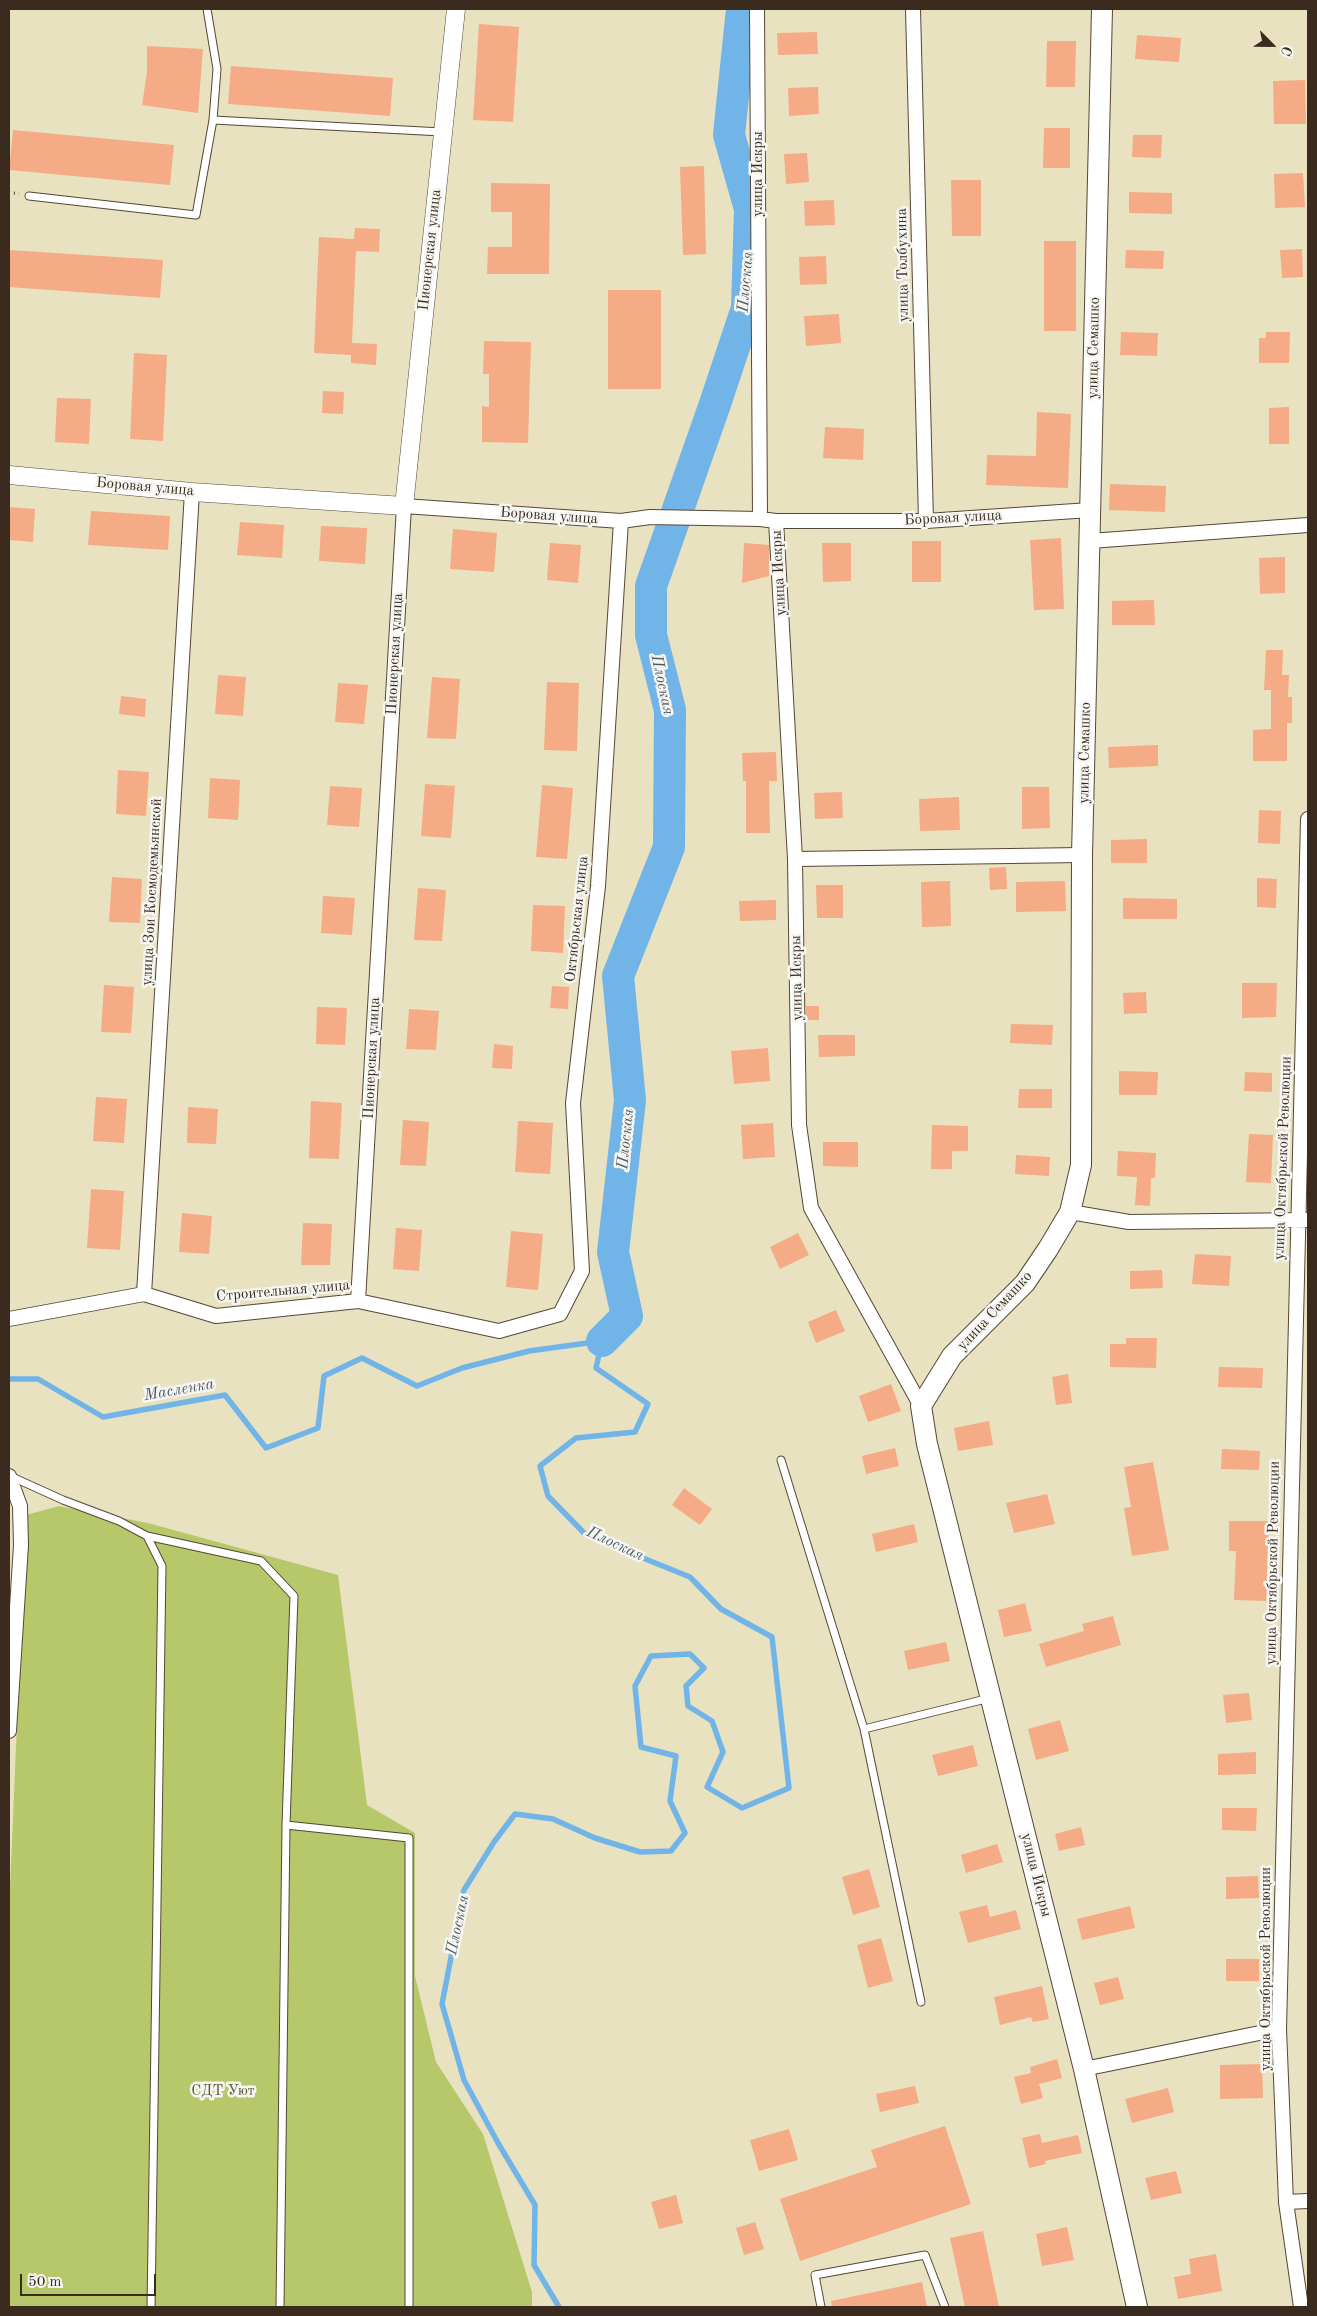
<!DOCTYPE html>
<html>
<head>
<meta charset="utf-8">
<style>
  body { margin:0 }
  #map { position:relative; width:1317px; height:2316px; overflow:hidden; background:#e9e2c0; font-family:"Old Standard TT",serif }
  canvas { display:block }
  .frame { position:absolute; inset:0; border:10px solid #3b2a1e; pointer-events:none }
  .north { position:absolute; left:1247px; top:20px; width:50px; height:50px; -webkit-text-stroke:4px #f6f6f2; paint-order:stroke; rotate:113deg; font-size:14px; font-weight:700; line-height:20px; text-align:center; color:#3b2a1e }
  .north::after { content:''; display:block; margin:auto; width:18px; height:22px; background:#3b2a1e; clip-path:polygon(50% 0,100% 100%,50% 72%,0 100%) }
  .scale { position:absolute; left:20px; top:2274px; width:136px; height:22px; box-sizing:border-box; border:2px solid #3b2a1e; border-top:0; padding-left:6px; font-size:15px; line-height:18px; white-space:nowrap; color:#3b2a1e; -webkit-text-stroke:4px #f6f6f2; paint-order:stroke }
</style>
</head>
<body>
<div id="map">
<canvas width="1317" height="2316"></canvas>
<div class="frame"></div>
<div class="north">С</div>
<div class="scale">50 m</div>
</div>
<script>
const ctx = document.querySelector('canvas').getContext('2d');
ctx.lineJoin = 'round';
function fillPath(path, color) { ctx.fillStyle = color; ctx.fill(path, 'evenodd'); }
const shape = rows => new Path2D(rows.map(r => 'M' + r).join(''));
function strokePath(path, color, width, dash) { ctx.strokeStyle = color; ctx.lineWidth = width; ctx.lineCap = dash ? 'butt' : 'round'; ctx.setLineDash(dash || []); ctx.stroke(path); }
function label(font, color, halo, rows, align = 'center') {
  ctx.font = font + ' "Old Standard TT",serif'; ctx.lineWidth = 5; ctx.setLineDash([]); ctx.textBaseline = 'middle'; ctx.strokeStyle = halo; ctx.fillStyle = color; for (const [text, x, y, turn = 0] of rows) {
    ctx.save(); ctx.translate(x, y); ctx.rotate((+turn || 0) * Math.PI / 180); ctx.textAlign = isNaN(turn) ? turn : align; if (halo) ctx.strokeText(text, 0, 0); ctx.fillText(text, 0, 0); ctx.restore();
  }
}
fillPath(shape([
  [59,1506,148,1523,338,1575,367,1805,415,1833,415,1976,436,2062,483,2134,532,2292,532,2307,9,2307,9,1910,26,1515]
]), '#b7c86b');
strokePath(shape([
  [9,1379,38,1379,103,1417,225,1395,266,1448,318,1428,324,1376,362,1358,417,1386,462,1368,529,1351,602,1341,596,1368,648,1404,635,1432,576,1438,540,1466,548,1496,586,1535,690,1577,721,1609,772,1637,789,1788,742,1808,707,1787,723,1752,712,1721,688,1706,686,1686,704,1668,690,1654,651,1656,635,1686,641,1747,676,1756,670,1801,685,1833,671,1851,640,1852,595,1838,553,1819,515,1814,494,1842,464,1890,442,2004,464,2080,498,2143,535,2205,534,2265,559,2307]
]), '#71b4e7', 5.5);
strokePath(shape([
  [602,1341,627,1316,613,1252,630,1100,618,976,669,847,670,710,651,635,651,586,715,404,747,308,750,209,729,135,742,9]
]), '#71b4e7', 32);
fillPath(shape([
  [479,24,519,27,513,122,473,120],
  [817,32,818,54,778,55,777,33],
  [1137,35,1181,38,1179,62,1135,59],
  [1047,41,1076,41,1075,87,1046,87],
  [147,46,203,49,198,113,142,105,147,72],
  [231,66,393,78,390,116,228,104],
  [1305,80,1306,124,1274,124,1273,81],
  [818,87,819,114,789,116,788,88],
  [1044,128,1070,128,1070,168,1043,168],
  [13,130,174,145,170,185,9,170],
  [1133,135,1162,135,1161,158,1132,157],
  [807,153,809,182,786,184,784,154],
  [704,166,706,254,683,255,680,167],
  [1303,173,1305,207,1275,208,1274,174],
  [951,180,981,180,981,236,952,236],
  [491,183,550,184,549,274,487,274,488,247,512,247,512,212,491,212],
  [1129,192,1172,193,1172,214,1129,213],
  [834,200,835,225,805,226,804,201],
  [355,228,380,229,379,252,356,251,352,343,377,344,376,365,351,363,351,355,314,353,319,237,354,239],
  [1044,241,1076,241,1076,331,1044,331],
  [1302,249,1303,277,1282,278,1280,250],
  [9,250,163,260,160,298,9,287],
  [1126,250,1164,251,1163,269,1125,268],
  [826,256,827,284,800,285,799,257],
  [608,290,661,290,661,389,608,389],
  [839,314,841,343,806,346,804,316],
  [1121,332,1158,333,1157,356,1120,355],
  [1266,332,1290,332,1289,363,1259,363,1259,338,1266,338],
  [484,341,531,342,528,443,482,442,482,406,489,407,489,374,483,374],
  [134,353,167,355,163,441,130,439],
  [323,391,344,392,343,414,322,413],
  [57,398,91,399,89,444,55,442],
  [1289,407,1289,444,1269,444,1269,408],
  [1037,412,1071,414,1068,488,986,485,987,455,1036,456],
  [825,427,864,429,863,460,823,458],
  [1110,484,1166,486,1165,512,1109,510],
  [9,507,35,509,33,542,9,540],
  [91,511,170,516,168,550,88,545],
  [240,522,284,525,282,558,237,555],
  [321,526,367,528,365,564,319,561],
  [453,529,497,533,494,572,450,569],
  [1061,538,1064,609,1034,610,1030,540],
  [912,541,941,541,941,582,912,582],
  [550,543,581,545,578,583,547,580],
  [744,543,769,545,769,576,742,583],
  [822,543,851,543,851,581,823,582],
  [1285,557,1285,593,1260,594,1259,558],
  [1154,600,1155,625,1112,625,1112,601],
  [1266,650,1283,650,1282,675,1289,675,1288,697,1292,697,1292,723,1287,723,1287,761,1253,761,1253,730,1271,729,1271,690,1264,690],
  [218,675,246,677,243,716,215,714],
  [432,677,460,679,456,739,427,738],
  [547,682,579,683,577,751,544,750],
  [338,683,368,685,364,724,335,722],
  [121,696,146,699,145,717,119,714],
  [1158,745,1158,766,1109,768,1108,747],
  [776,752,777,781,769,781,770,833,746,833,746,781,743,781,742,753],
  [118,770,149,772,146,816,116,814],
  [210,778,240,780,238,820,208,818],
  [425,784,455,786,451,838,421,836],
  [542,785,573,788,567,859,536,857],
  [330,786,362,788,359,827,327,825],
  [1022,787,1049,787,1050,828,1022,829],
  [842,792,843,818,815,819,814,793],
  [959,797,960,830,920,831,919,799],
  [1259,810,1281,811,1280,844,1258,843],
  [1147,839,1147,863,1111,863,1111,840],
  [1006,867,1007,889,990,890,989,868],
  [112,877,142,879,140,923,109,922],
  [1257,878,1277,879,1276,908,1257,907],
  [950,881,951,926,922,927,921,882],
  [1065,881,1066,911,1016,912,1016,882],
  [816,885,843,885,843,918,817,918],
  [418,888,446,890,442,941,414,940],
  [323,896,355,898,352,935,321,933],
  [1123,898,1177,899,1177,919,1123,919],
  [776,900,776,920,740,921,739,901],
  [533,905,565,906,563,953,531,951],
  [1242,983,1277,983,1276,1017,1242,1018],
  [104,985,134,987,131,1033,101,1032],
  [552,986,569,987,568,1009,550,1008],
  [1146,992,1147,1013,1124,1014,1123,993],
  [806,1006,819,1006,819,1020,806,1020],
  [317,1007,347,1008,345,1045,316,1044],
  [409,1009,439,1011,436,1050,406,1049],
  [1011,1024,1053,1025,1052,1045,1010,1043],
  [818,1035,855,1035,855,1056,819,1057],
  [494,1044,513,1046,512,1069,492,1068],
  [768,1048,770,1081,734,1084,731,1051],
  [1119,1071,1158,1072,1157,1095,1119,1095],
  [1245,1072,1272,1073,1272,1092,1244,1091],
  [1019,1089,1052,1089,1052,1108,1018,1108],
  [96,1097,127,1099,124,1143,93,1141],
  [311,1101,342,1103,339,1159,309,1158],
  [188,1107,218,1109,216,1144,187,1143],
  [403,1120,429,1122,426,1166,400,1165],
  [518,1121,553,1123,550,1174,515,1172],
  [773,1123,775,1157,743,1159,741,1125],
  [932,1125,968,1126,968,1151,952,1151,952,1169,931,1169],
  [1249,1134,1273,1135,1271,1183,1246,1182],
  [823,1142,858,1142,858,1167,823,1166],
  [1118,1151,1156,1153,1155,1178,1151,1178,1150,1206,1135,1205,1137,1177,1117,1176],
  [1016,1155,1050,1157,1049,1176,1015,1174],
  [91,1189,124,1191,120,1250,87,1248],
  [182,1213,212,1216,209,1254,179,1252],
  [303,1223,332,1224,330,1265,301,1265],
  [396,1228,422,1230,419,1271,393,1269],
  [511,1231,543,1234,538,1290,506,1287],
  [798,1233,809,1255,780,1269,770,1247],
  [1195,1254,1231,1256,1229,1286,1192,1284],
  [1162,1270,1163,1288,1130,1289,1130,1271],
  [836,1310,845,1331,816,1343,808,1322],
  [1126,1338,1157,1338,1156,1368,1110,1367,1110,1344,1126,1344],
  [1219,1367,1263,1368,1262,1388,1218,1387],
  [1068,1374,1072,1403,1056,1405,1052,1377],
  [891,1384,901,1411,868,1422,859,1396],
  [989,1421,993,1445,958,1451,954,1428],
  [895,1448,899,1466,866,1474,862,1456],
  [1222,1449,1260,1451,1259,1470,1221,1469],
  [1153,1462,1169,1550,1132,1556,1124,1508,1131,1507,1124,1467],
  [684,1488,712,1509,700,1525,672,1505],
  [1047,1494,1055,1524,1014,1533,1006,1503],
  [1229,1521,1269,1521,1266,1601,1234,1600,1236,1551,1229,1551],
  [914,1524,918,1542,876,1552,872,1534],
  [1025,1603,1032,1631,1004,1637,998,1610],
  [1113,1616,1121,1645,1046,1667,1039,1644,1084,1631,1082,1624],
  [946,1642,950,1661,908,1670,904,1651],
  [1249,1693,1252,1720,1226,1723,1223,1695],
  [1060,1720,1069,1751,1036,1760,1028,1729],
  [973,1745,978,1766,938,1776,932,1755],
  [1256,1752,1256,1774,1218,1775,1218,1754],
  [1222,1808,1257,1808,1256,1831,1222,1830],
  [1081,1827,1085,1845,1059,1851,1055,1834],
  [997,1844,1003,1862,966,1873,961,1855],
  [869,1869,880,1907,853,1915,842,1877],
  [1258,1876,1259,1898,1226,1899,1226,1877],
  [987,1905,990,1917,1016,1910,1021,1929,968,1943,959,1912],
  [1130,1906,1135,1928,1082,1940,1077,1919],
  [881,1938,893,1981,868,1988,857,1945],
  [1226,1959,1259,1959,1259,1981,1226,1981],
  [1118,1977,1124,1999,1100,2005,1094,1983],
  [1042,1986,1049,2019,1033,2022,1031,2017,1000,2025,994,1997],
  [1057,2059,1062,2078,1039,2084,1043,2098,1021,2104,1014,2077,1031,2073,1030,2067],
  [1262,2064,1263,2098,1220,2099,1220,2065],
  [915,2086,919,2103,880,2112,876,2094],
  [1168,2088,1174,2112,1132,2123,1125,2099],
  [945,2126,971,2204,800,2261,780,2199,877,2167,871,2150],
  [789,2129,798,2160,759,2171,750,2140],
  [1040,2134,1042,2143,1078,2135,1082,2153,1045,2161,1046,2164,1029,2168,1022,2138],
  [1176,2171,1182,2193,1151,2200,1145,2178],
  [676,2195,683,2223,659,2229,651,2202],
  [755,2222,764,2249,744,2255,736,2228],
  [1067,2227,1074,2260,1042,2266,1036,2234],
  [983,2231,999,2307,965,2307,950,2238],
  [1216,2254,1222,2291,1178,2299,1174,2277,1191,2274,1189,2259],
  [922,2282,927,2307,832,2307,831,2301]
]), '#f5ab85');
const service = shape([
  [213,120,442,132],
  [29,196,196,215,213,120,217,69,207,9],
  [781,1460,864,1729,921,2002],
  [10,1476,63,1500,119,1521,147,1536,162,1566,151,2307],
  [147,1536,261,1561,294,1596,286,1825,409,1838,409,2307],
  [864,1729,990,1698],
  [280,2307,286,1825],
  [821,2307,815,2275,925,2255,945,2307]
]);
const minor = shape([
  [757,9,760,519],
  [913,9,926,521],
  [776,521,795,859,799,1125,811,1208,921,1406],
  [1090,541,1308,525],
  [795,859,1082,855],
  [1070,1212,1129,1222,1308,1220],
  [144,1294,192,492],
  [358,1301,404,506,621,521,650,517,760,519,776,521,926,521,1090,510],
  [9,1319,144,1294,216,1316,358,1301,499,1331,560,1314,582,1271,573,1103,598,886,621,521],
  [9,1476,20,1506,21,1545,9,1731],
  [1084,2069,1279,2029],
  [1286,2202,1308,2201],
  [1301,2307,1286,2202,1279,2029,1308,819]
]);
const tertiary = shape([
  [9,475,192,492,404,506,456,9]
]);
const secondary = shape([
  [1102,9,1082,855,1081,1165,1070,1212,1048,1249,1025,1283,952,1356,921,1406,927,1444,1084,2069,1137,2307]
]);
strokePath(service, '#554636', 9);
strokePath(minor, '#554636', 16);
strokePath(tertiary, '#554636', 19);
strokePath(secondary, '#554636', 22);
strokePath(shape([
  [9,192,19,194]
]), '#554636', 3, [1, 4]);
strokePath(service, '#fff', 7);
strokePath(minor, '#fff', 14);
strokePath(tertiary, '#fff', 18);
strokePath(secondary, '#fff', 20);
label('15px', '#3b2a1e', '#f6f6f2', [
  ["улица Искры",758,174,-90],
  ["Пионерская улица",430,250,-84],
  ["улица Толбухина",903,265,-91],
  ["улица Семашко",1094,348,-89],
  ["Боровая улица",145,487,5],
  ["Боровая улица",549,516,4],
  ["Боровая улица",953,518,-3],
  ["улица Искры",779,573,-93],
  ["Пионерская улица",395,654,-87],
  ["улица Семашко",1085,753,-89],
  ["улица Зои Космодемьянской",152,892,-87],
  ["Октябрьская улица",577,919,-84],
  ["улица Искры",797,978,-91],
  ["Пионерская улица",372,1058,-87],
  ["улица Октябрьской Революции",1283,1158,-88],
  ["Строительная улица",283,1291,-5],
  ["улица Семашко",995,1311,-47],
  ["улица Октябрьской Революции",1273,1563,-89],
  ["улица Искры",1036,1875,76],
  ["улица Октябрьской Революции",1266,1969,-90]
]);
label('15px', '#605935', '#f6f6f2', [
  ["СДТ Уют",223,2091]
]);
label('italic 16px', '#4e5a64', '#f6f6f2', [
  ["Плоская",746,282,-85],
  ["Плоская",662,685,78],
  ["Плоская",626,1139,-84],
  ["Масленка",179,1390,-10],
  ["Плоская",615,1544,25],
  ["Плоская",458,1925,-78]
]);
</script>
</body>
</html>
